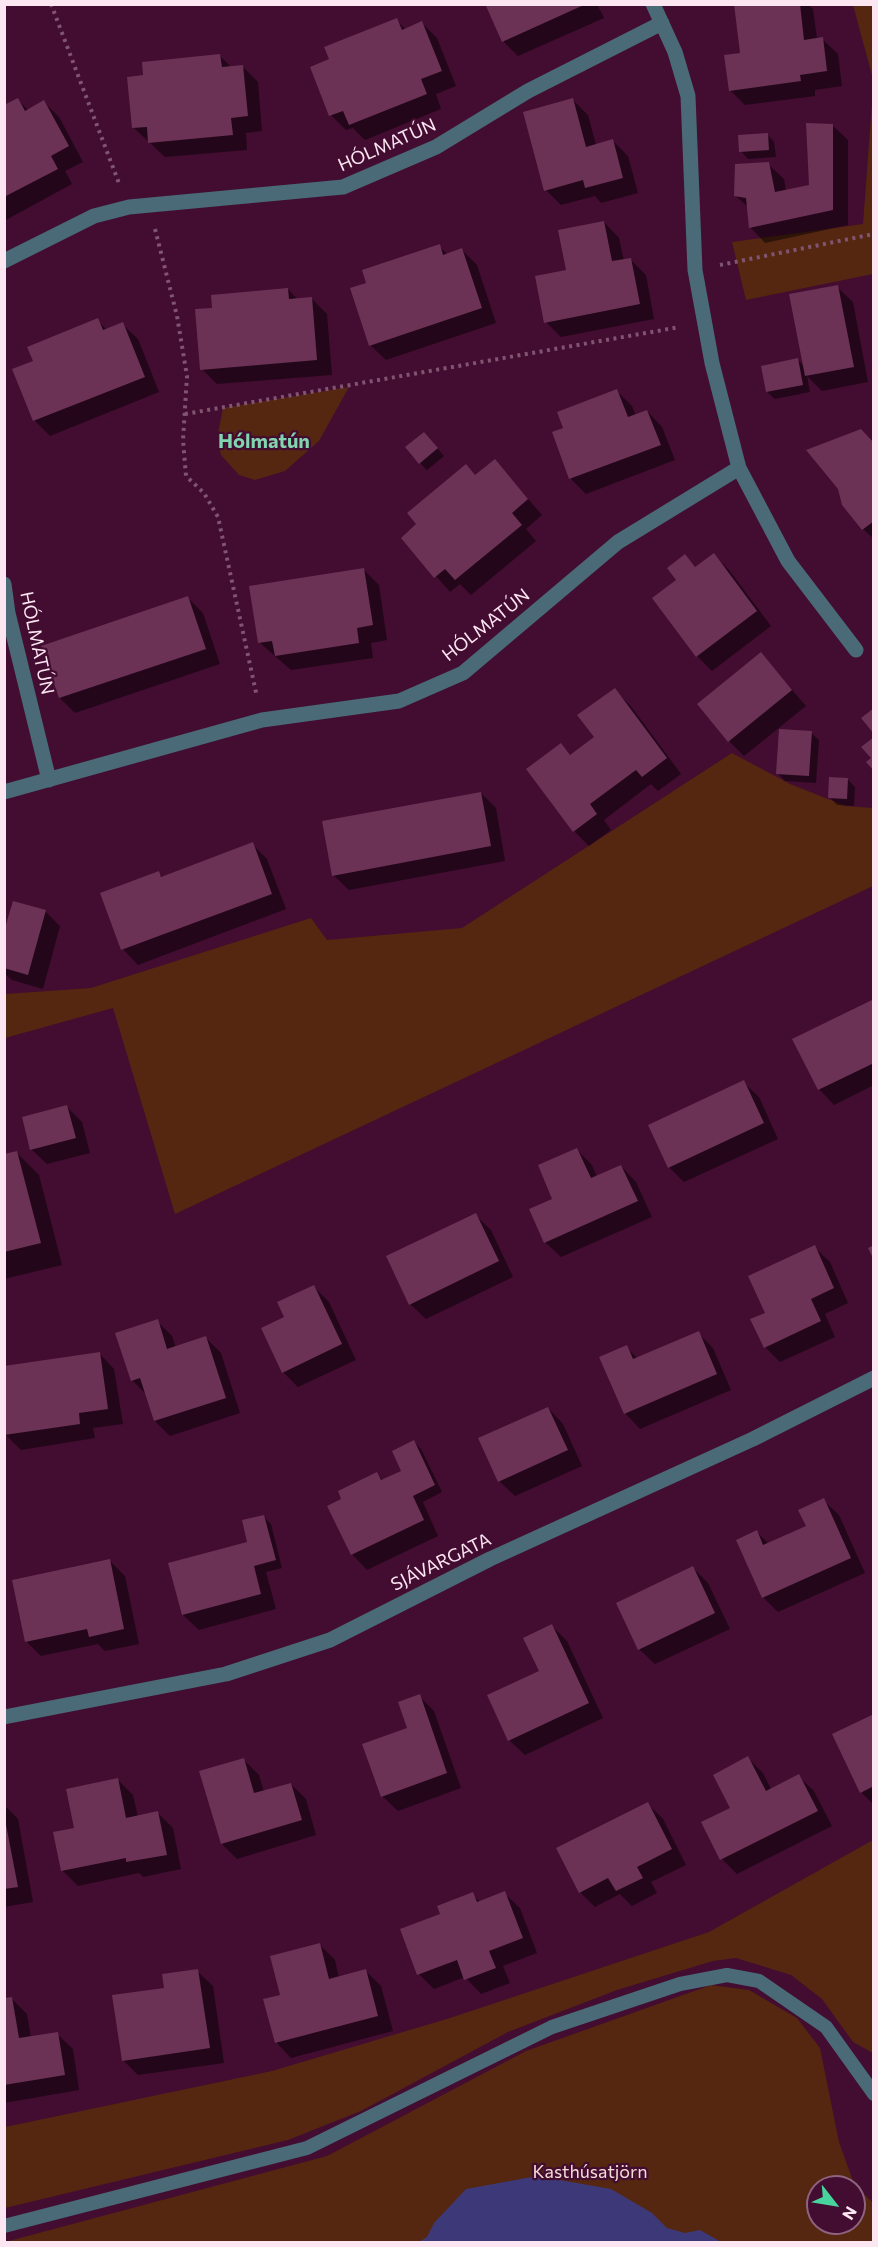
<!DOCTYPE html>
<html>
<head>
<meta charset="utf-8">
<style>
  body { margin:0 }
  #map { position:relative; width:878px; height:2247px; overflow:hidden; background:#430c31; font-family:Commissioner,sans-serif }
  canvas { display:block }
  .frame { position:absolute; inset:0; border:6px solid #fbe6f2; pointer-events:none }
  .north { position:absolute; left:806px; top:2175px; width:60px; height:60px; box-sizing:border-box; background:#430c31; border:2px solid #8d637e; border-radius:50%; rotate:121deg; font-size:16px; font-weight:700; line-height:24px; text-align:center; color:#fbe6f2 }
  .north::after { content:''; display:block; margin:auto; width:21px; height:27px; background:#47d49d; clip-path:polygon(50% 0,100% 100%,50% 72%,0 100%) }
</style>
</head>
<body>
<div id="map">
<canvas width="878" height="2247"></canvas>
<div class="frame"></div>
<div class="north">N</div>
</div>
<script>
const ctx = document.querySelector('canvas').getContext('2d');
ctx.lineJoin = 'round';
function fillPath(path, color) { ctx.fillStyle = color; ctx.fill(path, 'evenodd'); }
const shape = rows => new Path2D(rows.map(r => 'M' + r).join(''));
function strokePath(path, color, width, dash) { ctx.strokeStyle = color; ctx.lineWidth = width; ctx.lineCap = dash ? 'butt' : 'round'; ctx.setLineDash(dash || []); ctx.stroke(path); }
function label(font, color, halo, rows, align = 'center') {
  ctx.font = font + ' Commissioner,sans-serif'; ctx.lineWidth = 4.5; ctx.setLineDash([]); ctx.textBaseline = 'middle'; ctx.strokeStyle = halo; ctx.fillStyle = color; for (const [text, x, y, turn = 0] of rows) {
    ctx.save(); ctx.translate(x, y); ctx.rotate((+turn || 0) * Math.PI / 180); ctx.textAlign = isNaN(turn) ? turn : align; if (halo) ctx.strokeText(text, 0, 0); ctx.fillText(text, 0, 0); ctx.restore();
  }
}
fillPath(shape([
  [853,5,873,5,873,79],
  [873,89,873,274,746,300,732,242,863,224],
  [349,387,319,441,285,471,255,480,239,475,221,455,217,439,223,408],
  [732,753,790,784,846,806,873,808,873,886,175,1214,113,1008,5,1038,5,994,91,988,311,918,327,940,462,928],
  [873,1840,873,2053,853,2042,822,1999,791,1975,736,1958,713,1961,617,1990,508,2032,361,2111,288,2140,5,2208,5,2127,272,2071,450,2018,709,1932],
  [711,1985,749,1990,797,2018,820,2048,839,2142,854,2184,874,2204,873,2242,5,2242,327,2156,526,2051],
  [818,2187,854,2187,854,2223,818,2223]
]), '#552610');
fillPath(shape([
  [537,2176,611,2189,652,2213,667,2228,685,2233,700,2230,721,2242,419,2242,427,2237,434,2223,466,2189]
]), '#3d3978');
fillPath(shape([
  [492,4,597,4,604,18,518,56,503,41],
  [735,4,808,4,813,9,817,39,822,39,838,54,842,86,815,90,815,96,745,105,730,90,742,54],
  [396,20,406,30,422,23,437,38,456,86,436,94,441,109,365,140,353,128,346,130,331,115,331,60],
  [220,56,232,68,242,66,258,82,262,131,246,133,247,150,165,157,134,128,145,76],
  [17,99,28,110,44,102,59,117,83,162,65,171,72,184,4,221,4,106],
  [573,100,588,115,596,145,613,141,628,156,638,193,601,203,595,196,561,205,546,190],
  [832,125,848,140,848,225,765,243,750,227,749,208,736,196,768,164,784,179,786,191,810,186],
  [767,134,774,142,776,157,748,159,741,151],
  [604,222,619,238,624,261,631,260,646,275,654,319,561,337,546,322,567,272],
  [439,246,448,255,462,250,477,265,496,323,386,360,370,345,368,283],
  [837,287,853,302,868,382,822,391,807,376,810,392,775,399,767,392,798,360,805,367],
  [288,289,298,300,312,299,327,314,332,375,217,384,202,369,214,309],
  [97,320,107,330,122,324,138,339,159,392,50,436,34,420,35,361],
  [617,391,632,406,636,416,647,411,662,427,675,460,586,494,571,479,554,433,565,429],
  [431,441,444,456,427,470,420,463],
  [874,444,874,539,863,529],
  [495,461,542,515,526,529,536,541,471,595,460,584,450,592,403,538],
  [714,555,729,570,771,626,712,671,697,656,679,581,685,556,696,568],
  [364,570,379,585,387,640,371,643,373,658,291,670,259,642],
  [188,598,203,613,220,664,75,713,60,698,43,647],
  [761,654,806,706,744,756,729,741],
  [614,690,630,705,681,774,658,791,651,784,604,820,611,830,589,846,574,831,561,745,571,756,596,738],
  [811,733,819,740,816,783,785,781,777,773],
  [848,780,855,787,854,806,837,805,830,797],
  [481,793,496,808,505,861,349,890,333,875],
  [252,844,267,859,286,909,138,965,123,949,102,894,158,873,163,877],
  [45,911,60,926,43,989,12,980,4,973,4,936],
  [874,1001,874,1085,834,1105,819,1089],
  [743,1082,759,1097,778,1139,684,1182,669,1167],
  [67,1107,82,1122,90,1153,47,1164,31,1149],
  [577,1150,592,1165,597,1177,621,1166,636,1182,652,1217,561,1257,545,1242,554,1199],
  [17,1153,39,1175,62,1265,4,1279,4,1156],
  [475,1215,491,1230,513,1277,426,1319,410,1304],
  [814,1247,830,1262,848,1303,825,1314,835,1337,780,1362,765,1347],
  [314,1287,329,1302,356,1360,298,1387,283,1372,286,1318],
  [157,1321,172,1336,176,1348,206,1338,221,1353,240,1413,170,1436,155,1421,147,1395,132,1380],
  [698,1333,713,1348,731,1390,640,1429,625,1413,626,1347,638,1359],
  [99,1353,114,1369,123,1424,93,1428,95,1438,21,1450,6,1435,4,1426],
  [548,1408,563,1424,582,1466,515,1496,499,1481],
  [414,1442,421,1449,442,1492,423,1502,438,1536,367,1570,352,1554,343,1500,377,1474,384,1481,403,1472],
  [823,1500,839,1515,865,1573,778,1612,763,1597,757,1532,769,1544,808,1527],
  [263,1516,271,1524,282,1568,266,1572,276,1609,199,1630,183,1615,170,1564,249,1543],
  [110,1561,125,1576,139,1644,105,1651,98,1644,41,1656,26,1641],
  [693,1568,708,1583,730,1629,655,1664,639,1649],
  [552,1626,567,1641,603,1718,525,1755,509,1740,541,1672],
  [419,1696,434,1711,461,1788,398,1811,382,1796],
  [874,1716,874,1805,861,1792],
  [748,1758,763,1773,771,1789,798,1776,814,1791,832,1826,737,1874,722,1859,732,1809],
  [244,1760,259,1775,264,1792,291,1784,306,1799,316,1835,237,1859,222,1844],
  [118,1780,133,1795,138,1817,158,1813,173,1828,181,1869,143,1877,139,1873,78,1886,62,1870,76,1829],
  [648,1804,663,1819,686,1865,651,1882,657,1893,632,1906,620,1894,595,1907,580,1892],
  [4,1805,18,1819,33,1902,4,1907],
  [504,1893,520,1908,537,1953,503,1966,510,1983,481,1994,465,1977,434,1989,419,1974,472,1894,480,1902],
  [320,1945,335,1960,339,1978,366,1971,381,1986,393,2031,291,2058,276,2042,282,1996],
  [197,1971,213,1986,224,2063,138,2075,123,2060,166,1989],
  [12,1999,27,2014,31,2038,57,2034,73,2049,79,2090,4,2103,4,2000]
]), '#0007');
fillPath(shape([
  [488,4,586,4,502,42,486,6],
  [734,4,800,4,804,40,823,37,827,71,800,75,801,81,729,91,724,55,740,53],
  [397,18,402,30,422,21,442,71,421,79,427,94,349,125,343,111,329,116,310,67,329,59,324,47],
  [220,54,222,67,243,65,248,116,231,118,233,135,148,143,147,127,132,128,127,77,143,75,142,62],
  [18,98,25,111,44,100,69,146,51,156,58,169,4,197,4,105],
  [573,98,586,147,613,139,623,178,585,188,583,180,544,191,523,112],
  [806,123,833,124,833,210,749,228,746,198,734,196,735,164,769,162,775,192,809,185],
  [768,133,769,150,739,152,738,135],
  [604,221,612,261,631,258,640,304,544,323,535,276,566,270,558,230],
  [440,244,443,255,462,248,482,308,369,346,350,288,366,283,362,270],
  [838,285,854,367,805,376,789,294],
  [288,288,289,299,312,297,317,360,200,370,195,309,212,308,211,295],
  [98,318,103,330,123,322,145,377,33,421,12,369,33,361,27,347],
  [798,358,803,385,766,392,761,366],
  [617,389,628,417,647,410,661,445,569,479,552,432,563,428,557,412],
  [861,429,874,443,874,521,862,530,842,505,838,489,806,450],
  [424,432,438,448,419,464,405,447],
  [495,459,528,499,512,513,522,525,455,580,445,569,434,578,401,538,416,524,407,513,466,464,475,475],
  [714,553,757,611,696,657,652,598,676,580,667,568,685,554,695,567],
  [364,568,373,625,357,628,359,643,275,656,272,641,258,643,249,586],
  [188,596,206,649,59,698,41,646],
  [761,652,792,690,728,742,697,704],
  [615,688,667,758,642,777,636,770,590,804,597,814,573,832,526,769,561,743,570,755,594,737,577,715],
  [874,708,874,734,861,718],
  [779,729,812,731,809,776,776,774],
  [874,737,874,771,866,762,871,758,861,747],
  [829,777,848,778,847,799,828,798],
  [481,792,491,846,332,876,322,821],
  [253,842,272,894,121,950,100,893,159,871,161,877],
  [13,901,46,910,28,975,4,968,4,931],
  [874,999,874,1063,818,1090,792,1039],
  [744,1080,764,1123,668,1168,648,1125],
  [67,1105,76,1138,30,1150,22,1117],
  [577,1148,591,1178,621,1165,638,1201,544,1243,529,1209,552,1199,538,1165],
  [17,1151,41,1243,4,1252,4,1154],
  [476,1213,499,1261,409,1305,386,1256],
  [815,1245,834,1288,811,1299,821,1321,764,1348,750,1319,765,1313,748,1276],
  [874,1245,874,1260,868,1248],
  [314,1285,342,1344,282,1373,261,1328,284,1317,277,1302],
  [158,1319,167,1349,206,1336,226,1398,154,1421,140,1378,131,1381,115,1333],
  [699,1331,717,1374,624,1414,599,1357,627,1345,633,1359],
  [100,1352,108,1409,79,1413,80,1424,4,1435,4,1366],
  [548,1407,568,1450,498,1482,478,1438],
  [414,1440,435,1485,413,1496,424,1520,351,1555,327,1506,341,1499,338,1491,377,1472,381,1480,401,1471,392,1451],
  [824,1498,851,1558,762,1598,736,1540,757,1530,763,1545,806,1526,798,1510],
  [264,1515,276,1560,254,1566,261,1594,182,1615,168,1563,247,1542,242,1520],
  [110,1559,124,1629,89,1637,87,1629,25,1642,12,1580],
  [693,1566,715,1613,638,1650,616,1603],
  [552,1624,589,1703,508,1741,487,1695,539,1671,523,1638],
  [420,1694,447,1773,381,1797,362,1744,407,1728,398,1702],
  [874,1714,874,1786,860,1793,832,1734],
  [748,1756,766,1791,799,1774,818,1811,720,1860,701,1822,730,1808,713,1775],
  [244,1758,254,1793,291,1783,302,1820,221,1844,199,1771],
  [118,1778,126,1818,158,1811,167,1855,126,1862,126,1858,61,1871,53,1832,74,1828,66,1789],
  [648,1802,672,1849,637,1867,643,1878,616,1891,608,1878,579,1893,556,1848],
  [4,1814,18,1887,4,1889],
  [505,1891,523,1938,489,1951,496,1968,464,1980,457,1960,417,1975,400,1929,440,1914,437,1906,473,1892,477,1902],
  [320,1943,329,1979,366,1969,378,2016,275,2043,263,1999,280,1995,270,1956],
  [198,1969,210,2048,122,2061,112,1995,164,1988,162,1974],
  [12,1997,19,2038,58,2032,65,2075,4,2085,4,1998]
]), '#6b3256');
strokePath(shape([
  [51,4,120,186],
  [155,229,177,316,187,376,183,440,186,476,204,493,218,517,257,697],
  [720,265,874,234],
  [185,414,680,327]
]), '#805571', 4, [3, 4.5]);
strokePath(shape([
  [4,2226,307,2148,552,2027,680,1984,727,1975,759,1981,826,2027,874,2094]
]), '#496a76', 14);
strokePath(shape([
  [653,4,675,52,688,96,695,270,712,363,739,468,788,561,856,650],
  [4,261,94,216,129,207,343,187,436,147,528,91,662,23],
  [4,584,8,613,49,780],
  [4,792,262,720,399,701,463,673,618,542,739,468],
  [4,1717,226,1674,330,1640,490,1559,753,1439,874,1378]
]), '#496a76', 15);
label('18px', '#fbe6f2', '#430c31', [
  ["HÓLMATÚN",387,145,-24],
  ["HÓLMATÚN",486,625,-38],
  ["HÓLMATÚN",37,643,78],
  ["SJÁVARGATA",441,1562,-26]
]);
label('18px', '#f3ddd4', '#430c31', [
  ["Kasthúsatjörn",590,2172]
]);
label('bold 20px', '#81d6af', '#430c31', [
  ["Hólmatún",264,441]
]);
</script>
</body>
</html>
